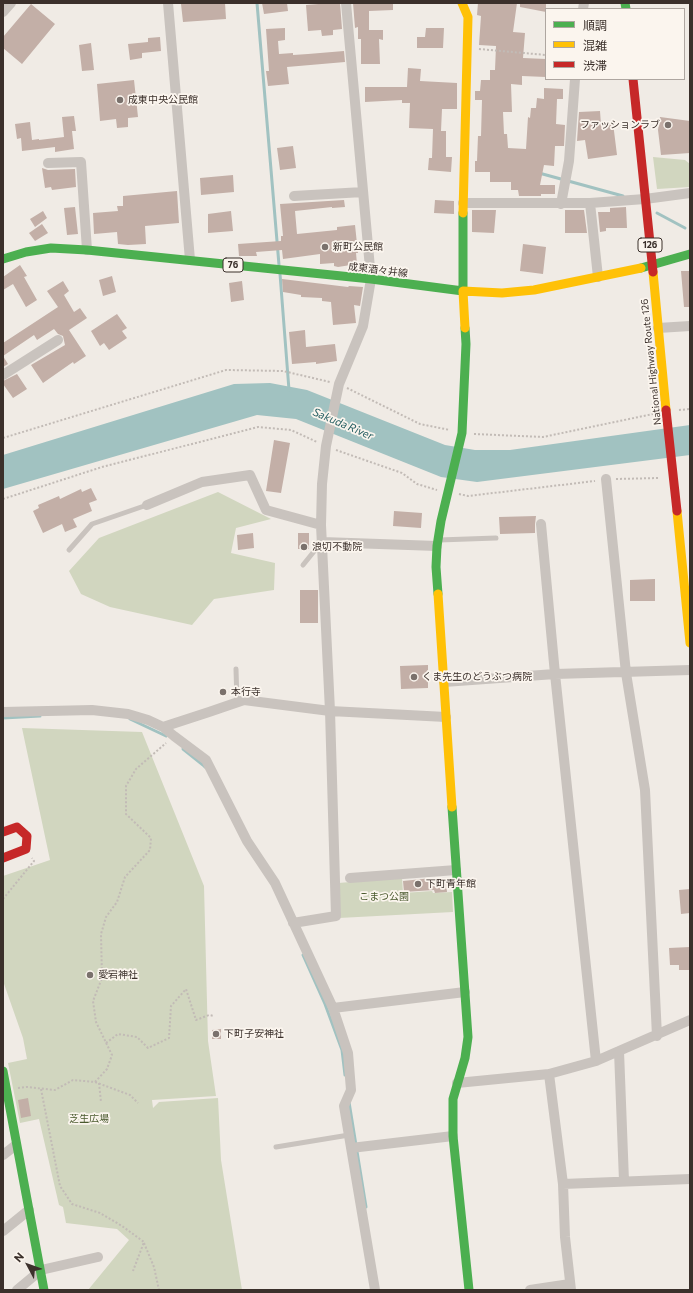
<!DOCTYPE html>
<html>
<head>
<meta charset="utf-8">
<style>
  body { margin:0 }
  #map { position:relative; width:693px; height:1293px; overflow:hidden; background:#f0ebe5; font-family:Commissioner,"Noto Sans JP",sans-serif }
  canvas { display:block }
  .frame { position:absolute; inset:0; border:4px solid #3b302b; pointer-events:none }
  .legend { position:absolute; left:545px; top:8px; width:140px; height:72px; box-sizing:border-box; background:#fbf5ee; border:1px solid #aea6a0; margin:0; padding:5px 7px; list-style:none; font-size:12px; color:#3b302b }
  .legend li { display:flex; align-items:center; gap:8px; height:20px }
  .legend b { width:20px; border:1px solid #aea6a0 }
  .north { position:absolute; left:8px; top:1245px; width:40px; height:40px; -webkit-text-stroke:3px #fbf5ee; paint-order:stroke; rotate:311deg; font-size:11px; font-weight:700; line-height:16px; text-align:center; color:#3b302b }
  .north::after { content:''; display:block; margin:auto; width:14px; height:18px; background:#3b302b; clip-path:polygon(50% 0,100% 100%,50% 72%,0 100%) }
</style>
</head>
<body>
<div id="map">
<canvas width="693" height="1293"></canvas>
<div class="frame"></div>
<ul class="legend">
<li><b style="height:5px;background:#4caf50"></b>順調</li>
<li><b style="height:5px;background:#ffc107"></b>混雑</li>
<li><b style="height:5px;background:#c62828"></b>渋滞</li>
</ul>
<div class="north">N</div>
</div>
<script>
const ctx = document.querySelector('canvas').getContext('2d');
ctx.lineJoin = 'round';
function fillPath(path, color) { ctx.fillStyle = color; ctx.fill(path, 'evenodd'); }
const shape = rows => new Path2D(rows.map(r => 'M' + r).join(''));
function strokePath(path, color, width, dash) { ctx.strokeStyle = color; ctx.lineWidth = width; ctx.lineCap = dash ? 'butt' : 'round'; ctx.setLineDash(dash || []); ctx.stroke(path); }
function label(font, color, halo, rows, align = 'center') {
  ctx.font = font + ' Commissioner,"Noto Sans JP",sans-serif'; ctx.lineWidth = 3.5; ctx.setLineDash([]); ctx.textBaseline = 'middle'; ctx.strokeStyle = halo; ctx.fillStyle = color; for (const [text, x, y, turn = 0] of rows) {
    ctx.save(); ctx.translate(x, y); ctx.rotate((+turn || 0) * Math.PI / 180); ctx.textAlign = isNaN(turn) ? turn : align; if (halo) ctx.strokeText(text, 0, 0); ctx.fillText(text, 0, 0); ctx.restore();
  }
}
fillPath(shape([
  [653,157,685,160,690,164,690,187,657,189],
  [218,492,271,519,236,528,231,553,275,563,274,590,214,599,192,625,110,607,81,594,69,571,99,538],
  [22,728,142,732,204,886,208,1041,216,1096,152,1100,153,1108,159,1102,218,1098,221,1160,242,1290,88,1290,129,1240,117,1229,66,1223,63,1207,59,1205,39,1119,20,1123,8,1063,27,1059,23,1038,3,981,3,876,50,860],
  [402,878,403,893,432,891,433,893,452,892,453,912,339,918,338,883]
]), '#d1d6bf');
fillPath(shape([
  [270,383,307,390,445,445,475,450,510,450,690,425,690,455,477,482,441,477,296,419,257,415,3,489,3,455,234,384]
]), '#a1c2c1');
strokePath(shape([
  [257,3,279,265],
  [539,173,623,196],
  [657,213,685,228],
  [280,274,289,390],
  [3,718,40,716],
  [130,719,166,736],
  [183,749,203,765,205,767],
  [303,955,325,1004,342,1050,345,1075],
  [349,1102,366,1207]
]), '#a1c2c1', 3);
fillPath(shape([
  [196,3,225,3,226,19,183,22,181,4],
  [262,3,287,3,288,11,264,14],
  [331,3,340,3,342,29,333,30,333,35,322,36,321,30,308,31,306,5],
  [353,3,393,3,393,10,369,11,369,30,383,30,383,40,379,39,380,64,361,64,361,39,358,39,358,27,355,28],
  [478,3,517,3,513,32,525,33,523,58,546,59,546,77,522,76,522,85,511,84,512,112,503,112,504,134,507,134,508,148,526,149,528,117,530,118,531,108,536,108,537,98,544,99,544,88,563,89,563,99,557,99,556,124,565,125,564,146,555,146,554,166,544,165,540,185,555,185,555,194,541,194,541,196,519,196,518,190,511,190,511,182,490,182,490,172,475,172,475,161,477,161,478,136,481,136,482,100,475,100,475,91,480,91,481,80,490,80,490,70,495,70,496,46,479,45,481,16,477,15],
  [520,3,546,3,546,12,520,7],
  [31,4,55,24,22,64,3,48,3,37],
  [285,28,285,40,278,41,279,54,293,53,293,55,308,54,344,51,345,62,287,67,289,84,268,86,266,71,269,71,266,29],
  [426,28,444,28,443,48,417,48,417,37,425,37],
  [160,37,161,51,142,53,142,58,130,60,128,44,148,42,148,38],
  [91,43,94,70,82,71,79,45],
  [408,68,421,69,420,81,457,83,457,109,442,109,441,131,446,131,446,157,452,157,451,172,428,170,429,158,432,158,433,129,409,128,410,103,402,103,402,100,365,102,365,87,407,87],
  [134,80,138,117,128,118,128,127,117,128,116,119,100,121,97,84],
  [600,111,601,125,613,123,617,155,588,159,585,140,577,141,579,112],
  [74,116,76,131,72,131,74,149,55,152,55,147,22,151,21,138,17,139,15,124,30,122,32,140,39,139,39,140,64,137,62,117],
  [660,117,690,121,690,153,661,155,658,130],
  [293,146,296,168,280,170,277,148],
  [42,168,48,170,75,169,76,187,52,190,51,187,45,188],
  [233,175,234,192,201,195,200,178],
  [177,191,179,223,145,226,146,244,128,245,118,244,117,232,94,234,93,213,118,211,117,206,123,206,123,196],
  [344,200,345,207,332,208,332,207,295,211,297,234,337,230,337,227,355,225,358,253,356,253,357,264,338,267,334,266,334,263,320,264,320,254,283,259,282,250,256,252,257,256,239,256,238,244,281,241,281,236,283,236,280,204],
  [435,200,454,201,454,214,434,213],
  [75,207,78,234,67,235,64,208],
  [626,207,627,228,606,228,606,231,600,232,598,212,610,212,610,208],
  [472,210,496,210,494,233,472,232],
  [565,210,584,210,587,233,565,233],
  [43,211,47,218,35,227,30,219],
  [231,211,233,231,208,233,208,214],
  [42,224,48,233,35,241,29,233],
  [523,244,546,247,543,274,520,271],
  [20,265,27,276,24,277,37,300,26,307,13,284,3,290,3,277],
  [681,271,690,271,690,307,684,307],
  [112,276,116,292,103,296,99,280],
  [282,279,348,287,349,286,363,287,360,306,354,305,356,323,333,325,331,302,322,301,322,298,301,297,301,295,283,292],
  [63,281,69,291,64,295,74,312,80,308,87,318,69,330,86,356,74,364,73,362,43,383,31,365,65,345,63,336,58,334,54,329,37,340,34,335,3,356,8,364,3,367,3,343,58,307,47,291],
  [242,281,244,300,231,302,229,283],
  [117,314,127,328,122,331,127,338,109,350,104,343,100,346,91,331],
  [305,330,306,347,335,344,337,361,316,364,316,362,292,364,289,332],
  [17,374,27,389,13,398,3,384,3,381],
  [274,440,290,443,281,493,266,491],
  [91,488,97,500,89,503,92,511,73,519,77,527,65,532,62,524,43,533,33,511,39,508,38,505,59,496,60,499,81,489,82,492],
  [394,511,422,513,421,528,393,526],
  [536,516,535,524,535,533,500,534,499,517],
  [253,533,254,548,238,550,237,535],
  [298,533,309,533,309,549,298,549],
  [655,579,655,601,630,601,630,580],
  [300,590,318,590,318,623,300,623],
  [428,665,428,688,401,689,400,666],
  [432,878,432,881,446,880,447,892,435,893,434,890,404,892,403,881],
  [690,889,690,913,681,914,679,890],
  [690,947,690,970,679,970,679,965,670,965,669,948],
  [221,1029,221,1039,212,1039,212,1030],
  [28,1098,31,1116,21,1118,18,1100]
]), '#c3afa7');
strokePath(shape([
  [479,49,546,55],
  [347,388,420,424,450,430],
  [679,410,690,409],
  [474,434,543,437,653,414],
  [3,438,226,370,283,371,330,382],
  [336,450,402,473,417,484,437,490],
  [616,479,659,478],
  [459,494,468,496,595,481],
  [3,499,102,467,258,427,291,430,317,442],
  [3,899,34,861,32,858],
  [106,1043,118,1034,137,1037,148,1048,169,1038,171,1006,186,989,196,1020,209,1015,214,1016],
  [95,1082,107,1069,112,1055,96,1022,93,1001,102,978,101,934,106,917,117,902,125,877,150,850,151,838,126,814,126,786,136,769,166,743],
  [99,1083,101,1102],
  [18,1088,27,1087,55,1090,73,1080,95,1082,130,1095,138,1103],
  [41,1089,60,1186,72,1204,100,1213,122,1226,144,1242,133,1271],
  [144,1243,154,1267,159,1290]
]), '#c2bbb6', 2, [2, 2]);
strokePath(shape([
  [439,540,496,538],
  [69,550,92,524,147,505],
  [303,565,320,544],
  [236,669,237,702],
  [276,1147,349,1135]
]), '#c9c3be', 5);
strokePath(shape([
  [168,3,190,260],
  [583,9,584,3],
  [3,12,11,3],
  [48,163,81,162,87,250],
  [294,196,363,192],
  [463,203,590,203,645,199,690,193],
  [590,203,598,277],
  [561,204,569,161,575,79],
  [658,328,690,326],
  [3,375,58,340],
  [606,479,626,673,645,790,657,1036],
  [147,505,202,482,250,475,266,510,321,525],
  [541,524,555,674,596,1061],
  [322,542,437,546],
  [444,682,555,674,690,670],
  [3,712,92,710,128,714,148,720,163,727,174,736,206,760,247,841,275,883,333,1008,348,1053,351,1090,344,1106,375,1290],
  [163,727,209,712,244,700,330,711,446,717],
  [350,878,456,870],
  [293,923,336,916,330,711,321,525,322,484,326,446,339,384,363,326,371,279,346,3],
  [333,1008,465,992],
  [619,1051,624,1181],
  [549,1074,563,1184,565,1237,571,1290],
  [457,1083,549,1074,596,1061,690,1020],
  [351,1148,453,1136],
  [3,1155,16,1145],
  [563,1184,690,1179],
  [3,1231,29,1210],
  [17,1290,41,1270,98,1257],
  [530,1290,570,1284]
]), '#c9c3be', 10);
strokePath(shape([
  [625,3,626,9],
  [3,259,26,252,51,248,87,250,371,279,463,291,463,213],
  [641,268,690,254],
  [438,594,436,567,437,546,441,521,462,433,466,344,465,328],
  [452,807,468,1037,465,1058,453,1099,453,1136,469,1290],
  [3,1071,44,1290]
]), '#4caf50', 9);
strokePath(shape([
  [462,3,468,17,463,213],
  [653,272,666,410],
  [465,328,463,291,502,293,534,290,641,268],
  [677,511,690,643],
  [438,594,452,807]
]), '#ffc107', 9);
strokePath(shape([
  [633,79,653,272],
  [666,410,677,511],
  [3,832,17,827,27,836,26,849,3,858]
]), '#c62828', 9);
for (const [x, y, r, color] of [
  [120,100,4,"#7a716c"],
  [668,125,4,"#7a716c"],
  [325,247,4,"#7a716c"],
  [304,547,4,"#7a716c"],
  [414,677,4,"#7a716c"],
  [223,692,4,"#7a716c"],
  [418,884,4,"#7a716c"],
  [90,975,4,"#7a716c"],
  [216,1034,4,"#7a716c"]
]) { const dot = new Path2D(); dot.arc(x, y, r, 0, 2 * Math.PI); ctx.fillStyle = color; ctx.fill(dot); strokePath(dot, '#fbf5ee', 1.5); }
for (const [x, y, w] of [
  [650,245,24],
  [233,265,20]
]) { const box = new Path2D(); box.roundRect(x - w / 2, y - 7, w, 14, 3); ctx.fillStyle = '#fbf5ee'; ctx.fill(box); strokePath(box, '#3b302b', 1); }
label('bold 9px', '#3b302b', null, [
  ["126",650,245],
  ["76",233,265]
]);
label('10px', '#3b302b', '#fbf5ee', [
  ["成東中央公民館",128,100],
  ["ファッションラブ",660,125,"right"],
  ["新町公民館",333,247],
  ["浪切不動院",312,547],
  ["くま先生のどうぶつ病院",422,677],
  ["本行寺",231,692],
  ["下町青年館",426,884],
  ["愛宕神社",98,975],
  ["下町子安神社",224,1034]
], 'left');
label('10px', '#3b302b', '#fbf5ee', [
  ["成東酒々井線",378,270,7],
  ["National Highway Route 126",651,362,-96]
]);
label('10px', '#4a5a2e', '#fbf5ee', [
  ["こまつ公園",384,897],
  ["芝生広場",89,1119]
]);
label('italic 11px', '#1f5a5e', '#fbf5ee', [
  ["Sakuda River",343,424,23]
]);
</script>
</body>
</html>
